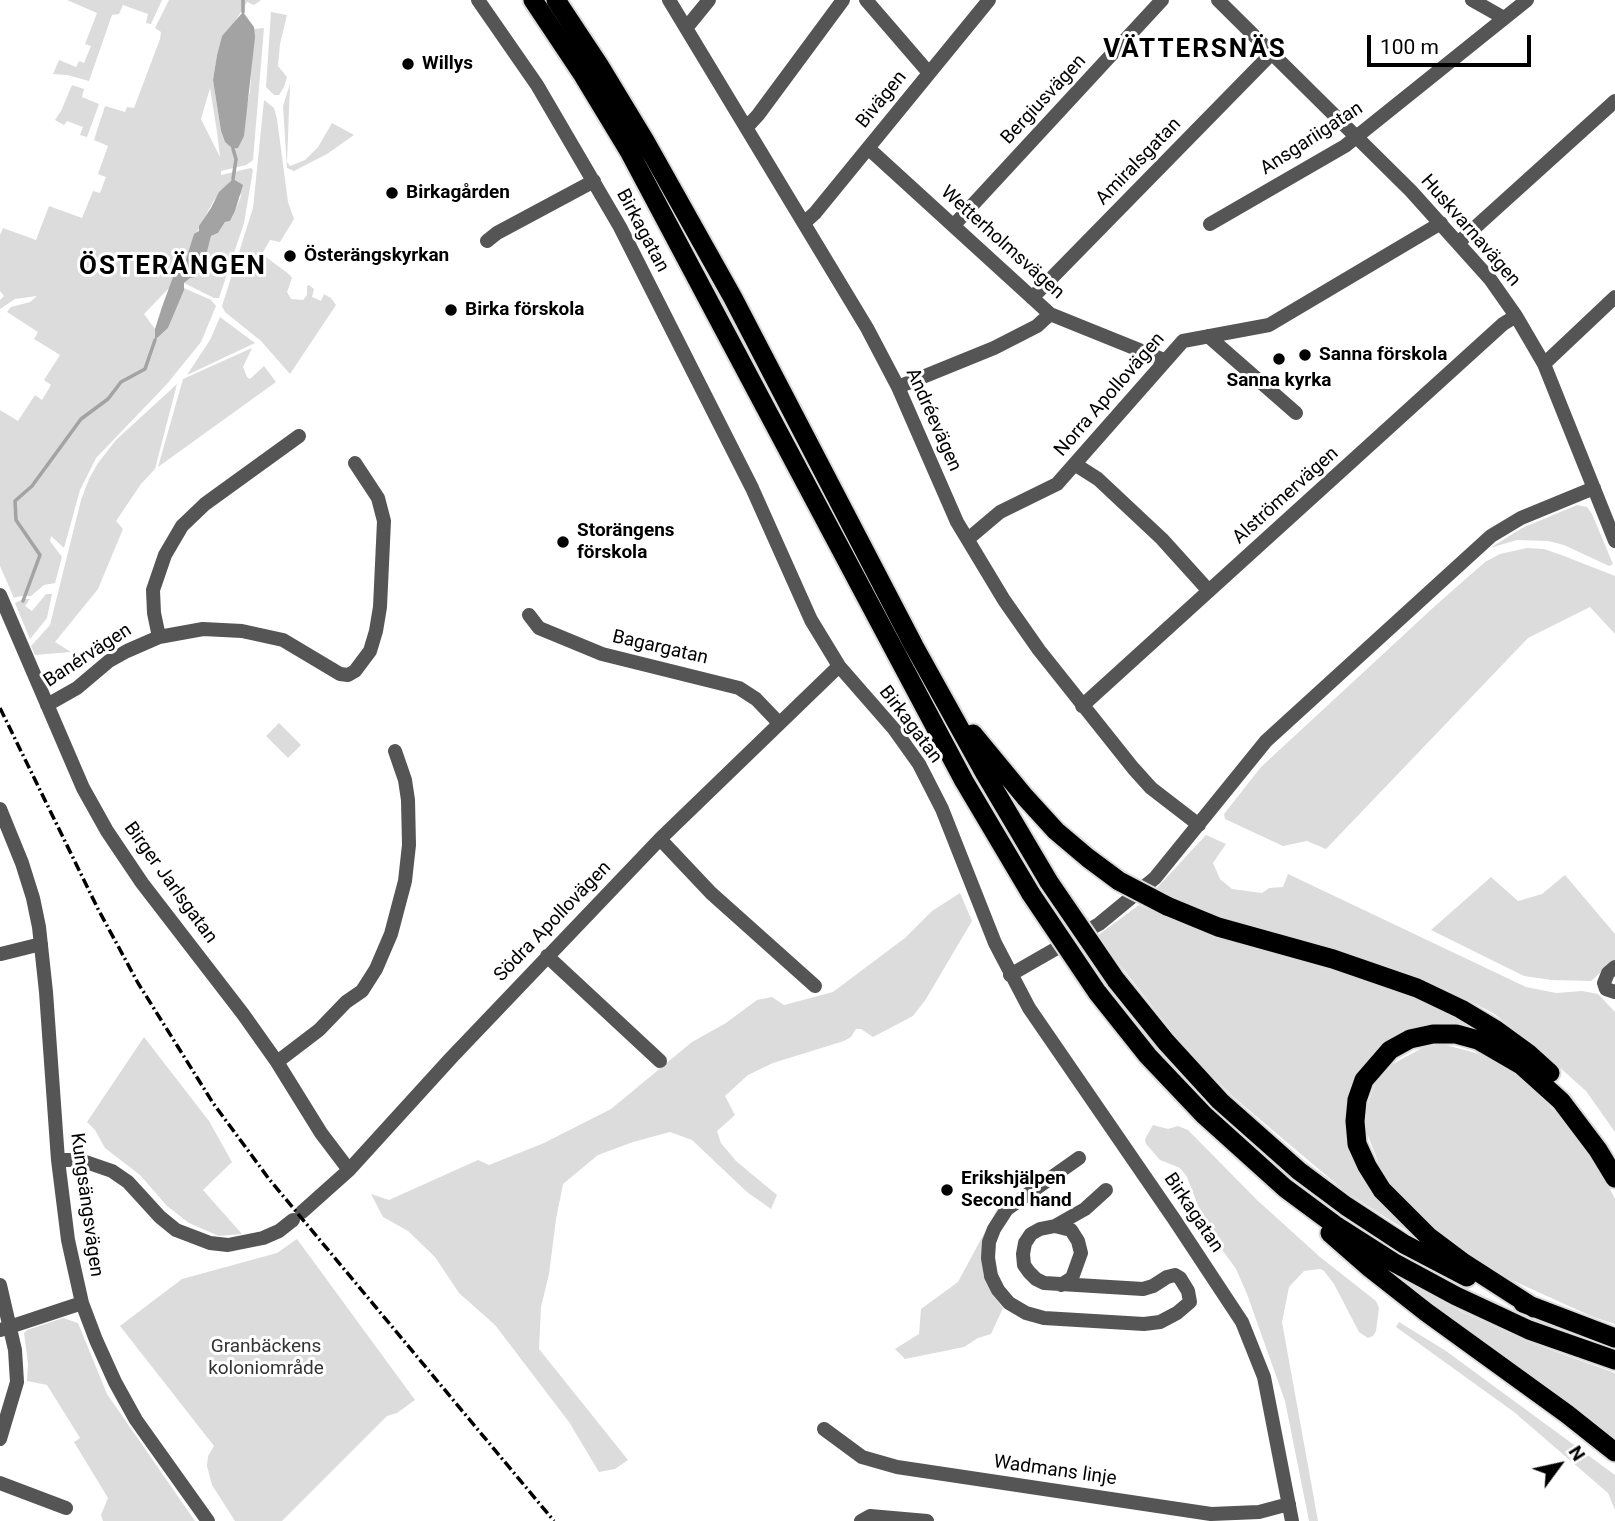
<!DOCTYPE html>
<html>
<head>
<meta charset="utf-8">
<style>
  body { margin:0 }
  #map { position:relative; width:1615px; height:1521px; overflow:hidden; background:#fff; font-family:Roboto,sans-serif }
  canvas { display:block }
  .north { position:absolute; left:1524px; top:1430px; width:70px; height:70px; -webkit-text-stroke:5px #fff; paint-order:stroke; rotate:57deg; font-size:19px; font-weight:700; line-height:28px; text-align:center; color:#000 }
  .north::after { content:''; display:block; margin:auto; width:24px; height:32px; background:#000; clip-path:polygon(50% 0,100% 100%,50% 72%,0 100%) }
  .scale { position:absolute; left:1367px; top:35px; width:164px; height:32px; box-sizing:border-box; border:4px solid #000; border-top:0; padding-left:9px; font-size:21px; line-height:24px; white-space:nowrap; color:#000; -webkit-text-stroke:5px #fff; paint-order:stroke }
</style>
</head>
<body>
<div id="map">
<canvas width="1615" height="1521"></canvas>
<div class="north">N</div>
<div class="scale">100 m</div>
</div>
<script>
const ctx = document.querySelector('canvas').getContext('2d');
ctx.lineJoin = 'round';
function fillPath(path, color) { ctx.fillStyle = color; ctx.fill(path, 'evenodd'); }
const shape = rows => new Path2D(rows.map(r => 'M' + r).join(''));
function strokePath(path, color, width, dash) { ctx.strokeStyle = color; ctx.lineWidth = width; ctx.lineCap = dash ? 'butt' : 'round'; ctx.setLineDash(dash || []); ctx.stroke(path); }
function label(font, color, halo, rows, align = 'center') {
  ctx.font = font + ' Roboto,sans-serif'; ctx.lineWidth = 6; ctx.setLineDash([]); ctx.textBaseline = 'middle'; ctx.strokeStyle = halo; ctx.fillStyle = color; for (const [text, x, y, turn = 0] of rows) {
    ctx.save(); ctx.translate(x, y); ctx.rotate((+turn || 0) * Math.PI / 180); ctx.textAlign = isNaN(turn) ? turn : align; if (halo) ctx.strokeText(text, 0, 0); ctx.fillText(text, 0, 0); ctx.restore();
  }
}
fillPath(shape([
  [67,0,162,0,151,24,146,23,148,14,123,5,119,14,112,15,89,81,67,75,53,74,59,60,76,67,79,61,84,63,91,46,85,44,97,13],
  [169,0,261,0,254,5,247,2,231,28,222,36,217,55,213,80,221,131,225,142,234,149,238,148,250,91,254,29,264,28,253,160,246,165,221,171,221,175,251,168,253,170,244,223,219,298,214,298,184,283,190,278,198,277,203,267,211,236,218,233,225,222,230,221,235,211,241,196,233,179,214,200,200,226,183,266,173,277,170,287,144,314,155,329,156,339,168,328,184,288,211,300,216,306,201,342,167,384,96,458,80,490,64,548,51,536,50,541,62,557,55,583,44,585,31,596,21,596,14,598,0,566,0,410,18,421,35,395,42,400,51,385,44,380,60,355,34,339,38,332,7,312,11,307,30,302,37,296,15,299,0,309,0,300,4,296,0,291,0,235,3,228,36,240,49,206,82,218,93,191,100,193,106,177,98,174,108,146,94,140,105,106,125,112,127,107,134,108,160,39,161,32,155,28],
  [210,88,217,132,220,157,201,119],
  [271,12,287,15,280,44,278,66,287,77,284,87,279,95,274,95,266,87],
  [290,84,287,162,290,166,305,160,318,147,332,123,354,135,327,154,294,171,287,168,283,106],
  [72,85,84,89,82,97,99,104,87,137,80,135,83,127,67,121,64,125,55,120,61,111],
  [264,100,274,108,277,119,288,202,294,219,280,242,270,240,262,254,290,275,292,278,287,292,291,299,303,300,307,295,307,286,309,285,314,289,312,297,321,301,324,294,331,298,336,305,290,374,261,341,225,312,222,306,253,208],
  [220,317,255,343,187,375,210,340],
  [252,348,243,367,247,377,250,379,264,366,276,382,158,467,183,379],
  [177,384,155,469,141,484,116,521,123,529,98,589,55,642,71,652,35,655,31,646,50,625,81,500,89,479,98,463,116,440],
  [1577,505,1587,507,1592,514,1613,564,1609,566,1564,545,1548,541,1517,540,1490,548,1522,528],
  [1527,548,1544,549,1564,556,1615,576,1615,634,1590,607,1528,638,1326,849,1307,841,1283,846,1225,819,1224,814,1261,767,1435,606,1485,562,1500,554],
  [46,594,52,594,47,618,30,639,15,603,23,599,30,599,25,606,32,611],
  [279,723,301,745,288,758,266,736],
  [1206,835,1226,844,1213,863,1220,879,1232,889,1262,893,1269,888,1283,887,1288,874,1526,987,1556,993,1582,991,1598,994,1615,1012,1615,1132,1586,1091,1538,1048,1493,1013,1446,989,1393,968,1244,925,1154,891],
  [1565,875,1615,934,1615,960,1591,981,1552,980,1524,976,1431,930,1491,877,1518,901,1542,894],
  [960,893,972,921,926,999,913,1016,873,1037,861,1029,856,1029,851,1037,844,1041,773,1063,748,1075,725,1096,735,1115,717,1131,721,1143,736,1161,777,1195,771,1209,747,1192,692,1140,670,1132,633,1142,598,1155,563,1184,556,1219,549,1274,541,1307,539,1349,628,1460,615,1469,599,1472,569,1422,495,1325,459,1293,435,1257,408,1231,383,1217,371,1194,389,1200,478,1160,489,1165,544,1143,611,1109,692,1042,726,1023,757,1000,772,997,784,1005,833,992,905,938,932,911],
  [1139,905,1206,934,1399,990,1459,1016,1557,1091,1457,1029,1372,1058,1353,1148,1431,1246,1347,1193,1231,1095,1186,1049,1097,936],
  [144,1037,209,1121,232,1162,203,1190,242,1234,219,1236,189,1223,167,1206,140,1175,105,1148,95,1130,87,1122],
  [1442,1044,1483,1055,1526,1081,1569,1127,1603,1175,1615,1199,1615,1324,1593,1317,1505,1277,1452,1242,1410,1208,1384,1177,1365,1128,1367,1107,1377,1078,1384,1069,1422,1048],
  [1153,1125,1168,1129,1178,1126,1188,1130,1257,1200,1320,1257,1376,1301,1379,1308,1376,1331,1373,1336,1368,1338,1359,1332,1334,1284,1324,1271,1320,1269,1304,1271,1289,1287,1282,1322,1318,1521,1309,1521,1285,1401,1247,1294,1236,1269,1207,1229,1187,1177,1180,1168,1160,1160,1146,1144,1145,1139],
  [1002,1200,982,1256,983,1274,994,1296,1003,1308,991,1334,978,1338,964,1347,905,1359,895,1349,919,1334,921,1309,958,1282],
  [297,1239,415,1400,397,1413,387,1416,282,1521,235,1521,212,1485,207,1466,208,1456,214,1446,120,1326,182,1279,277,1253],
  [1373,1263,1460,1311,1526,1341,1615,1373,1615,1439,1544,1385,1431,1308],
  [63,1318,78,1323,107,1394,195,1521,103,1521,101,1515,108,1498,74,1442,80,1438,47,1385,27,1381,28,1364,24,1333,27,1330],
  [1399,1322,1446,1351,1615,1475,1615,1510,1608,1493,1514,1412,1396,1327]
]), '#dcdcdc');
fillPath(shape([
  [243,12,254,27,255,37,244,136,238,148,233,149,225,142,221,131,213,80,217,55,222,36],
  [233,179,243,185,235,211,230,221,225,222,218,233,211,236,203,268,197,277,190,278,184,283,184,290,168,328,155,340,155,329,162,307,173,277,184,266,194,234,199,231,199,226,211,208,219,192]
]), '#a3a3a3');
strokePath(shape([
  [243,12,243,0],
  [233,179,236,159,233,149],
  [23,601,40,555,16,520,15,501,32,486,81,419,108,399,121,382,145,369,155,340]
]), '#a3a3a3', 3.5);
const highway = shape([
  [533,0,583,75,629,151,964,781,1031,894],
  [556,0,599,65,645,141,733,298,914,646,984,772,1049,882],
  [973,734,1025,797,1056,831,1088,858,1119,881],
  [1167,906,1218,927,1333,959,1417,988,1461,1009,1496,1030,1529,1054,1550,1073],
  [1116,980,1166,1042,1220,1101,1299,1171,1346,1206,1404,1244,1467,1277],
  [1097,992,1148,1056,1204,1115,1285,1188,1335,1225,1393,1262,1456,1296,1529,1330,1615,1360],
  [1330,1233,1370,1268,1426,1312,1567,1414,1615,1452],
  [1523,1303,1615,1338],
  [1534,1308,1464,1263,1428,1236,1382,1190,1367,1166,1357,1144,1355,1121,1357,1100,1364,1080,1390,1050,1410,1039,1433,1034,1456,1034,1478,1040,1521,1065,1561,1101,1598,1150,1615,1178]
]);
strokePath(highway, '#dbdbdb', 23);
strokePath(shape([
  [478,0,537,85,620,227,752,488,811,620,839,666,894,729,919,764,942,809,995,943,1029,1008,1174,1219,1242,1322,1264,1377,1292,1521],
  [669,0,867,328,898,387,957,522,1004,600,1039,650,1133,768,1151,788,1199,825],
  [866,0,929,73],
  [1218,0,1411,191,1490,279,1516,316,1544,364,1615,541],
  [1472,0,1504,18],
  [687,27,709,0],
  [747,127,758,115,843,0],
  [868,148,1050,314,1164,360],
  [804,223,815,213,989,0],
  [1210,224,1345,146,1527,0],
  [954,225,1162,0],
  [487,241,497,233,594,181],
  [1459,242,1615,101],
  [1032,298,1272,53],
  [1208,336,1296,413],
  [1544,364,1615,297],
  [898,387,994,348,1037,326,1050,314],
  [1076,465,1098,479,1162,539,1209,591],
  [968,539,1000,512,1057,484,1183,341,1269,325,1441,223],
  [0,595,83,788,107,831,142,883,243,1014,277,1062,321,1133,349,1170],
  [529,615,539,628,602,654,739,688,756,699,779,723],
  [159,637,154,613,153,590,165,555,182,526,205,504,299,436],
  [47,705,77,688,109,661,127,651,159,637,203,629,242,631,283,640,340,674,348,675,355,671,370,651,376,631,380,607,384,521,378,498,355,463],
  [1082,706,1503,324,1516,316],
  [0,809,22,863,33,898,39,927,46,992,58,1160,68,1240,82,1303,96,1340,115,1382,136,1420,208,1521],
  [660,839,711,893,815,986],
  [1,954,41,944],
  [547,956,660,1061],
  [1615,967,1608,973,1604,983,1606,989,1615,992],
  [1010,975,1099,924,1155,878,1266,741,1491,536,1521,518,1594,488],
  [277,1062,319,1030,346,1002,362,991,376,969,391,934,405,881,409,845,408,800,405,780,395,751],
  [1079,1158,1007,1209,994,1229,989,1242,988,1258,991,1276,998,1290,1009,1303,1026,1313,1044,1318,1144,1324,1160,1322,1177,1313,1190,1302,1188,1291,1180,1278,1175,1275,1167,1277,1153,1286,1143,1289,1044,1283,1036,1279,1029,1272,1024,1265,1023,1254,1025,1243,1031,1234,1040,1229,1055,1226,1085,1209,1106,1190],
  [58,1160,80,1160,112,1171,128,1182,160,1217,176,1230,210,1243,228,1245,263,1238,279,1231,293,1220],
  [302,1212,349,1170,451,1058,660,839,839,666],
  [1055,1226,1071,1230,1078,1241,1081,1253,1072,1278,1061,1285],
  [0,1285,15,1350,17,1382,0,1439],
  [0,1330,82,1303],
  [824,1429,862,1457,897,1467,1211,1514,1259,1512,1289,1504],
  [0,1483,66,1508],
  [861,1521,870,1516,927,1521]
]), '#555', 14);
strokePath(highway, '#000', 19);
strokePath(shape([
  [0,708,98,909,138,983,213,1103,269,1179,554,1521]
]), '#000', 3.5, [10, 3.5, 2, 3.5]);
const highwayBridge = shape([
  [1119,881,1167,906],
  [1049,882,1116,980],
  [1031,894,1097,992]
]);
strokePath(highwayBridge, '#dbdbdb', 23, []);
strokePath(highwayBridge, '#000', 19);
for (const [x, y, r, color] of [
  [408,64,7,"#000"],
  [392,193,7,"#000"],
  [290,256,7,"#000"],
  [451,310,7,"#000"],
  [1305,355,7,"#000"],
  [1279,359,7,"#000"],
  [563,542,7,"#000"],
  [947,1190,7,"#000"]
]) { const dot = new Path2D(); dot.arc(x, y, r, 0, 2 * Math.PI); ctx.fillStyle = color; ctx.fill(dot); strokePath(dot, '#fff', 2.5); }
label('bold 19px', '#000', '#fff', [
  ["Willys",422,64],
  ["Birkagården",406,193],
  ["Österängskyrkan",304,256],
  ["Birka förskola",465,310],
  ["Sanna förskola",1319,355],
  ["Sanna kyrka",1279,381,"center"],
  ["Storängens",577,531],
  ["förskola",577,553],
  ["Erikshjälpen",961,1179],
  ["Second hand",961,1201]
], 'left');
label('19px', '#000', '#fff', [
  ["Bivägen",882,100,-51],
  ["Bergiusvägen",1044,100,-47],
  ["Ansgariigatan",1312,139,-33],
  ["Amiralsgatan",1139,162,-46],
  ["Birkagatan",642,231,62],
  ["Huskvarnavägen",1470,231,49],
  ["Wetterholmsvägen",1002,243,42],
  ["Norra Apollovägen",1110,395,-49],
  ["Andréevägen",933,420,66],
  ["Alströmervägen",1286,496,-42],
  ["Bagargatan",660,648,13],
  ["Banérvägen",88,656,-33],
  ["Birkagatan",910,725,53],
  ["Birger Jarlsgatan",170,883,54],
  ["Södra Apollovägen",553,922,-46],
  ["Kungsängsvägen",86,1205,82],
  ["Birkagatan",1193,1213,56],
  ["Wadmans linje",1055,1471,8]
]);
label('19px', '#333', '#fff', [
  ["Granbäckens",266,1347],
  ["koloniområde",266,1369]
]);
ctx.letterSpacing = '2px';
label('bold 26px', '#000', '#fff', [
  ["VÄTTERSNÄS",1195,50],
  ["ÖSTERÄNGEN",173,267]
]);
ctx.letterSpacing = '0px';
</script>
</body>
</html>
